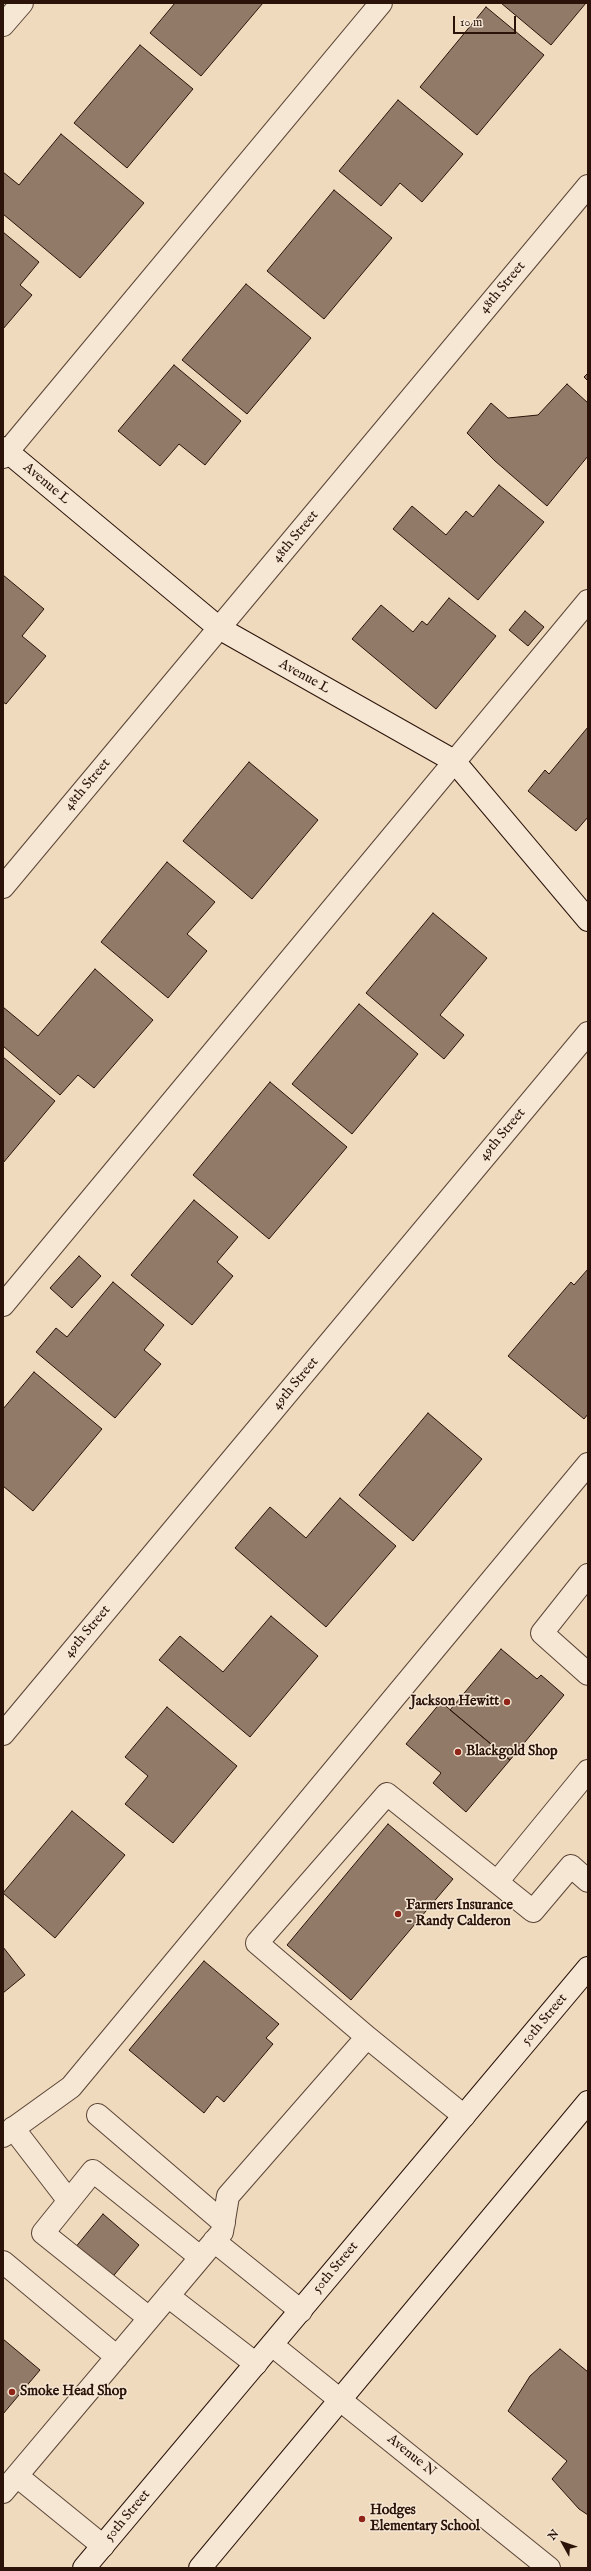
<!DOCTYPE html>
<html>
<head>
<meta charset="utf-8">
<style>
  body { margin:0 }
  #map { position:relative; width:591px; height:2571px; overflow:hidden; background:#efdabd; font-family:"IM FELL English",serif }
  canvas { display:block }
  .frame { position:absolute; inset:0; border:4px solid #2b130a; pointer-events:none }
  .north { position:absolute; left:543px; top:2523px; width:40px; height:40px; -webkit-text-stroke:3px #f5e7d4; paint-order:stroke; rotate:310deg; font-size:11px; font-weight:700; line-height:16px; text-align:center; color:#2b130a }
  .north::after { content:''; display:block; margin:auto; width:14px; height:18px; background:#2b130a; clip-path:polygon(50% 0,100% 100%,50% 72%,0 100%) }
  .scale { position:absolute; left:453px; top:16px; width:63px; height:18px; box-sizing:border-box; border:2px solid #2b130a; border-top:0; padding-left:5px; font-size:12px; line-height:14px; white-space:nowrap; color:#2b130a; -webkit-text-stroke:3px #f5e7d4; paint-order:stroke }
</style>
</head>
<body>
<div id="map">
<canvas width="591" height="2571"></canvas>
<div class="frame"></div>
<div class="north">N</div>
<div class="scale">10 m</div>
</div>
<script>
const ctx = document.querySelector('canvas').getContext('2d');
ctx.lineJoin = 'round';
function fillPath(path, color) { ctx.fillStyle = color; ctx.fill(path, 'evenodd'); }
const shape = rows => new Path2D(rows.map(r => 'M' + r).join(''));
function strokePath(path, color, width, dash) { ctx.strokeStyle = color; ctx.lineWidth = width; ctx.lineCap = dash ? 'butt' : 'round'; ctx.setLineDash(dash || []); ctx.stroke(path); }
function label(font, color, halo, rows, align = 'center') {
  ctx.font = font + ' "IM FELL English",serif'; ctx.lineWidth = 3; ctx.setLineDash([]); ctx.textBaseline = 'middle'; ctx.strokeStyle = halo; ctx.fillStyle = color; for (const [text, x, y, turn = 0] of rows) {
    ctx.save(); ctx.translate(x, y); ctx.rotate((+turn || 0) * Math.PI / 180); ctx.textAlign = isNaN(turn) ? turn : align; if (halo) ctx.strokeText(text, 0, 0); ctx.fillText(text, 0, 0); ctx.restore();
  }
}
const building = shape([
  [175,3,263,3,201,76,150,33,175,3],
  [501,3,586,3,551,45,501,3],
  [486,7,544,55,477,135,420,87,486,7],
  [140,45,193,89,127,168,74,123,140,45],
  [398,100,463,154,422,202,400,183,381,206,339,171,398,100],
  [61,134,144,203,80,278,3,214,3,172,19,185,61,134],
  [334,190,392,238,324,319,267,271,334,190],
  [3,232,39,262,20,285,32,295,3,329,3,232],
  [246,284,311,338,247,414,182,360,246,284],
  [174,365,241,421,205,465,179,444,160,466,118,431,174,365],
  [588,373,588,381,584,377,588,373],
  [567,384,588,403,588,456,547,506,495,461,467,433,491,403,508,418,538,415,567,384],
  [499,485,544,522,478,600,393,529,412,506,446,535,466,511,473,517,499,485],
  [3,575,44,609,22,636,46,656,6,704,3,702,3,575],
  [449,598,496,636,436,709,352,639,381,605,413,632,422,621,427,625,449,598],
  [525,611,544,627,528,646,509,630,525,611],
  [588,727,588,817,576,831,528,791,545,770,549,774,588,727],
  [249,762,318,820,252,899,183,841,249,762],
  [167,862,215,902,187,934,207,951,168,998,101,942,167,862],
  [433,913,487,958,440,1015,464,1035,444,1059,366,993,433,913],
  [95,969,153,1020,94,1088,78,1075,60,1095,3,1046,3,1007,38,1036,95,969],
  [359,1004,418,1054,352,1134,292,1084,359,1004],
  [3,1057,55,1101,3,1163,3,1057],
  [270,1082,347,1147,269,1239,193,1175,270,1082],
  [194,1200,238,1237,217,1262,233,1276,192,1325,131,1275,194,1200],
  [79,1256,101,1276,72,1308,50,1288,79,1256],
  [588,1269,588,1414,584,1419,508,1356,571,1282,574,1285,588,1269],
  [113,1282,164,1325,144,1350,161,1364,115,1418,36,1352,56,1328,67,1337,113,1282],
  [34,1372,102,1429,33,1511,3,1486,3,1409,34,1372],
  [428,1413,482,1459,413,1541,359,1495,428,1413],
  [340,1498,396,1546,326,1627,235,1548,270,1507,306,1538,340,1498],
  [271,1616,318,1656,250,1737,159,1660,180,1636,223,1672,271,1616],
  [501,1649,537,1679,541,1675,564,1695,510,1760,450,1710,501,1649],
  [441,1702,510,1760,466,1812,433,1783,441,1773,406,1744,441,1702],
  [167,1707,237,1766,173,1843,125,1804,148,1776,125,1757,167,1707],
  [72,1811,125,1855,55,1938,3,1893,72,1811],
  [388,1824,453,1879,351,2000,287,1945,388,1824],
  [3,1947,25,1975,3,1993,3,1947],
  [204,1961,279,2024,266,2038,273,2044,224,2102,217,2096,204,2113,129,2050,204,1961],
  [103,2214,139,2245,110,2280,74,2249,103,2214],
  [3,2339,40,2370,3,2414,3,2339],
  [560,2349,588,2372,588,2515,579,2509,552,2479,567,2461,508,2411,530,2376,560,2349]
]);
fillPath(building, '#917a67');
strokePath(building, '#2b130a', 1);
const lane = shape([
  [3,457,381,3],
  [3,1305,588,601],
  [588,1575,542,1633,588,1674],
  [497,1882,588,1771],
  [367,2037,464,2116],
  [98,2115,224,2223],
  [13,2128,69,2201],
  [3,2136,71,2087,588,1464],
  [214,2241,301,2311],
  [3,2262,117,2357],
  [168,2296,256,2364],
  [149,2318,43,2233,93,2171,200,2257],
  [17,2476,103,2546],
  [3,2492,222,2232,228,2196,367,2037,257,1943,387,1794,533,1911,571,1866,588,1881]
]);
const street = shape([
  [3,25,22,3],
  [3,887,588,186],
  [3,1734,588,1033],
  [272,2345,549,2568]
]);
const secondary = shape([
  [3,448,219,628,454,761,588,920],
  [84,2568,588,1968],
  [200,2568,588,2102]
]);
strokePath(lane, '#5c4537', 24);
strokePath(street, '#5c4537', 24);
strokePath(secondary, '#2b130a', 24);
strokePath(lane, '#f5e7d4', 22);
strokePath(street, '#f5e7d4', 22);
strokePath(secondary, '#f5e7d4', 22);
for (const [x, y, r, color] of [
  [507,1702,4,"#8f2418"],
  [458,1752,4,"#8f2418"],
  [398,1914,4,"#8f2418"],
  [12,2392,4,"#8f2418"],
  [362,2519,4,"#8f2418"]
]) { const dot = new Path2D(); dot.arc(x, y, r, 0, 2 * Math.PI); ctx.fillStyle = color; ctx.fill(dot); strokePath(dot, '#f5e7d4', 1.5); }
label('14px', '#2b130a', '#f5e7d4', [
  ["48th Street",503,288,-50],
  ["Avenue L",46,484,40],
  ["48th Street",296,537,-50],
  ["Avenue L",304,677,29],
  ["48th Street",88,785,-50],
  ["49th Street",503,1135,-50],
  ["49th Street",296,1384,-50],
  ["49th Street",88,1632,-50],
  ["50th Street",545,2020,-50],
  ["50th Street",336,2268,-50],
  ["Avenue N",411,2456,39],
  ["50th Street",128,2516,-50]
]);
label('bold 14px', '#2b130a', '#f5e7d4', [
  ["Jackson Hewitt",499,1702,"right"],
  ["Blackgold Shop",466,1752],
  ["Farmers Insurance",406,1906],
  ["- Randy Calderon",406,1922],
  ["Smoke Head Shop",20,2392],
  ["Hodges",370,2511],
  ["Elementary School",370,2527]
], 'left');
</script>
</body>
</html>
